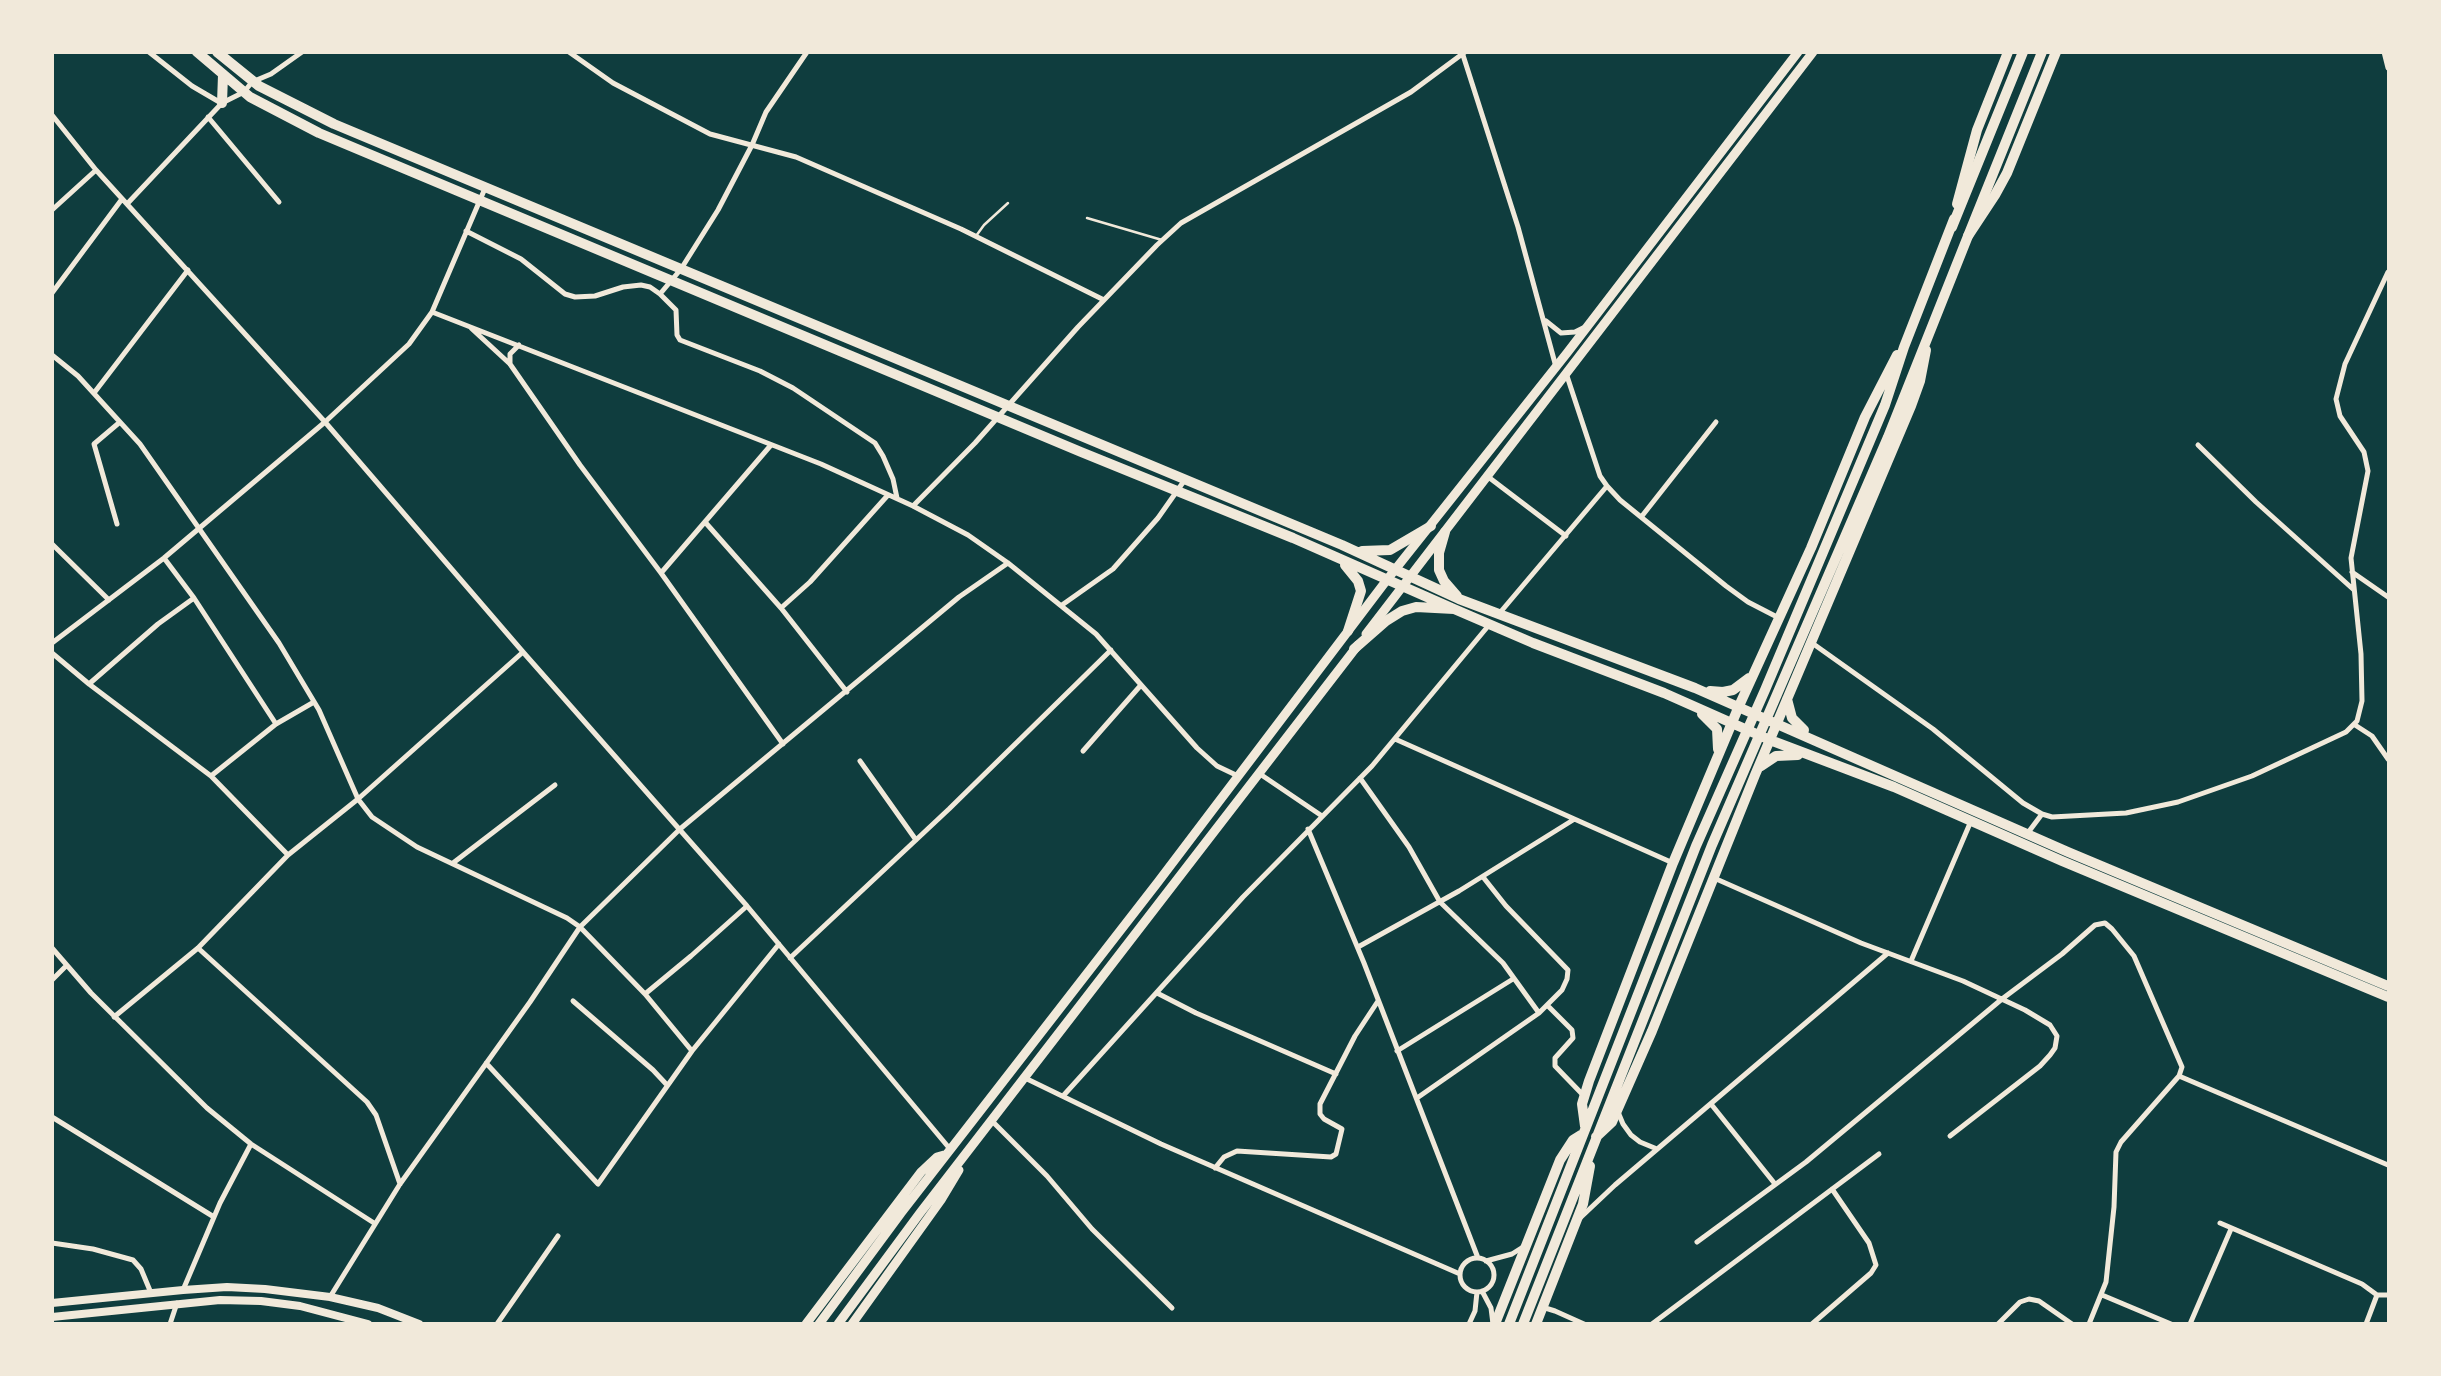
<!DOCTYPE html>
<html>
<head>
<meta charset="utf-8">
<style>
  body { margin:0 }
  #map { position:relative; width:2441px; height:1376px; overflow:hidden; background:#0f3d3e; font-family:"DejaVu Sans",sans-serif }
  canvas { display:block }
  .frame { position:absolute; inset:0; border:54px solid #f1e9da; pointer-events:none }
</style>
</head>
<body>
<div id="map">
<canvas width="2441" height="1376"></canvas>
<div class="frame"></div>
</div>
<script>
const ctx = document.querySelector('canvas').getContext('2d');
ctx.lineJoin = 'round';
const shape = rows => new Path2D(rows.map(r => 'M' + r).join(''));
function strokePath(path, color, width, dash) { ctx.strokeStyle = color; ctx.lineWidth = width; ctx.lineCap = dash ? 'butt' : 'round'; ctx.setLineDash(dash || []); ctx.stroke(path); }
strokePath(shape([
  [1087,218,1162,240],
  [976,236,984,225,1008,203]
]), '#f1e9da', 2.5);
strokePath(shape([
  [149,52,192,86,221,103],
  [569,52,613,83,710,134,796,157,961,229,1104,300],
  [807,52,766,112,752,145,718,210,681,269,660,294,676,310,677,335,680,340,760,371,793,388,875,443,883,456,893,479,897,498],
  [1462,52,1518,227,1556,367],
  [2384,52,2388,68],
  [52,115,96,170,325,422,523,652,747,906,950,1149],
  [208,117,279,202],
  [127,204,222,103,244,92,252,82,271,74,302,52],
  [52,210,96,170],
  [466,231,521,259,565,294,575,297,595,296,623,287,641,285,650,287,660,294],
  [52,293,122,199],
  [432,312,821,464,913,506,968,535,1008,563,1096,634,1197,748,1217,766,1238,776],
  [1546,321,1561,333,1575,332,1583,328],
  [471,328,510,364,580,465,661,573,783,744],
  [52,355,78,376,140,444,279,643,319,710,358,799,372,817,417,847,567,918,580,927,645,994,692,1051,598,1184,486,1063],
  [510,364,510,354,519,345],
  [1566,373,1600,476,1607,486,1620,500,1726,586,1748,602,1779,618],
  [94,393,188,270],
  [2198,445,2256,502,2354,590],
  [1487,476,1566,536],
  [913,506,975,443,1078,327,1157,245,1181,223,1411,92,1465,52],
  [1642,516,1716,422],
  [705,522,781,608,847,692],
  [117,524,94,444,120,422],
  [52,544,109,600],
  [164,558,194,598],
  [2352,572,2388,597],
  [661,573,771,445],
  [1062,605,1113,569,1158,518,1184,481],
  [781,608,810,582,888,495],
  [1498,615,1607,486],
  [52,643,164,558,325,422,409,344,432,312,486,186],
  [1812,643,1933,729,2023,803,2042,814,2052,817,2126,813,2178,802,2252,776,2346,732,2357,721,2362,701,2361,654,2351,558,2368,471,2364,452,2340,416,2336,399,2345,364,2388,272],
  [52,653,89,684,211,776,288,855],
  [89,684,158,624,194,598,276,724],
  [2355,725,2372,736,2388,759],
  [1395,739,1673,863],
  [1083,751,1141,685],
  [860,761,916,840],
  [1260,774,1322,816],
  [211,776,276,724,314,702],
  [1360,778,1409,847,1440,902,1503,963,1539,1013,1417,1098],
  [1308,829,1364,963,1478,1258],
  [2027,834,2042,814],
  [453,863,555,785],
  [1483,877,1506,906,1568,970,1567,979,1562,990,1539,1013],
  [1714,878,1861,943,1963,981,2025,1010,2050,1025,2057,1036,2055,1048,2050,1055,2040,1066,1950,1136],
  [1358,947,1459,891,1573,820],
  [52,948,91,993,207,1108,251,1144,374,1223],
  [198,948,367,1102,376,1115,400,1184],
  [790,958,949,809,1111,650],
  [1911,961,1971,821],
  [52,980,66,966],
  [1157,993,1196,1013,1336,1074],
  [645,994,691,956,747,906],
  [573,1001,653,1070,667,1085],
  [1547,1005,1572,1030,1573,1038,1555,1058,1555,1066,1584,1096],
  [114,1017,198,948,288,855,358,799,523,652],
  [692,1051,779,944],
  [1397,1051,1513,979],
  [2179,1076,2388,1165],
  [1025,1078,1161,1144,1460,1274],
  [1063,1096,1243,897,1372,766,1489,625],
  [1711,1104,1775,1184],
  [1618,1112,1623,1124,1631,1135,1640,1142,1657,1149],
  [52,1117,214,1217],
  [992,1121,1047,1176,1092,1229,1172,1308],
  [1215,1168,1224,1157,1237,1151,1331,1157,1336,1154,1342,1129,1324,1119,1320,1114,1320,1104,1355,1036,1378,1001],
  [1580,1218,1615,1185,1888,953],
  [2220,1223,2362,1284,2377,1295,2388,1295],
  [1697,1242,1806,1162,2002,999,2062,954,2095,925,2105,923,2112,929,2134,956,2182,1067,2179,1076,2121,1142,2116,1152,2114,1207,2106,1282,2089,1324],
  [52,1243,93,1249,133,1260,141,1269,151,1293],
  '1460 1275a17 17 0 1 1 34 0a17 17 0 1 1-34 0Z',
  [1486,1261,1512,1254,1523,1247],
  [183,1290,220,1203,251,1144],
  [1482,1291,1491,1308,1493,1324],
  [2102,1295,2171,1324],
  [330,1297,400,1184,530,1002,580,927,680,829,959,597,1008,563],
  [1542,1307,1555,1311,1584,1324],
  [170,1324,177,1303],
  [497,1324,558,1236],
  [1469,1324,1475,1311,1477,1292],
  [1652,1324,1879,1154],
  [1812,1324,1871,1273,1876,1265,1869,1243,1832,1189],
  [1998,1324,2020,1302,2029,1299,2039,1301,2072,1324],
  [2190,1324,2231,1229],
  [2366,1324,2377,1295]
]), '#f1e9da', 5);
strokePath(shape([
  [52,1303,183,1290,227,1287,265,1289,330,1297,378,1308,419,1324],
  [52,1317,220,1300,261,1301,300,1306,368,1324]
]), '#f1e9da', 8);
strokePath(shape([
  [1366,634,1813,52],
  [806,1324,921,1172,937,1157,944,1155],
  [819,1324,901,1213,1158,882,1386,581,1567,353,1798,52],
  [838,1324,920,1213,1358,645],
  [852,1324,941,1200,959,1170]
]), '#f1e9da', 9);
strokePath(shape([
  [197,52,250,97,319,133,1081,452,1293,538,1454,609],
  [217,52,259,86,334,124,1342,545,1459,599,1695,688,2068,852,2388,986],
  [222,103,223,75],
  [1957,204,1977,130,2008,52],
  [1445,532,1439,553,1439,570,1444,581,1457,596],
  [1362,551,1390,550,1431,526],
  [1345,565,1358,581,1361,591,1348,631],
  [1354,649,1386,621,1402,611,1416,607,1454,609,1533,643,1664,693,1770,740,1894,787,2062,861,2388,997],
  [1710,691,1723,692,1733,690,1749,678],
  [1787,699,1792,718,1804,730],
  [1702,714,1717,729,1718,749],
  [1761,766,1776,756,1798,755],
  [1585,1126,1582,1104,1589,1081,1673,863,1739,706,1811,548,1865,417,1897,355],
  [1596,1137,1612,1122,1652,1031,1755,775,1911,406,1920,381,1926,350],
  [1495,1324,1560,1160,1573,1140,1581,1135],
  [1509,1324,1696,846,1765,690,1885,405,1904,347,1954,219],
  [1523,1324,1712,845,1888,437,1968,236,1995,195,2007,173,2056,52],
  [1536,1324,1583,1204,1590,1166]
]), '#f1e9da', 10);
strokePath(shape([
  [1952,227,2023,52],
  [1968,236,2042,52]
]), '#f1e9da', 10);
</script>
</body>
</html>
